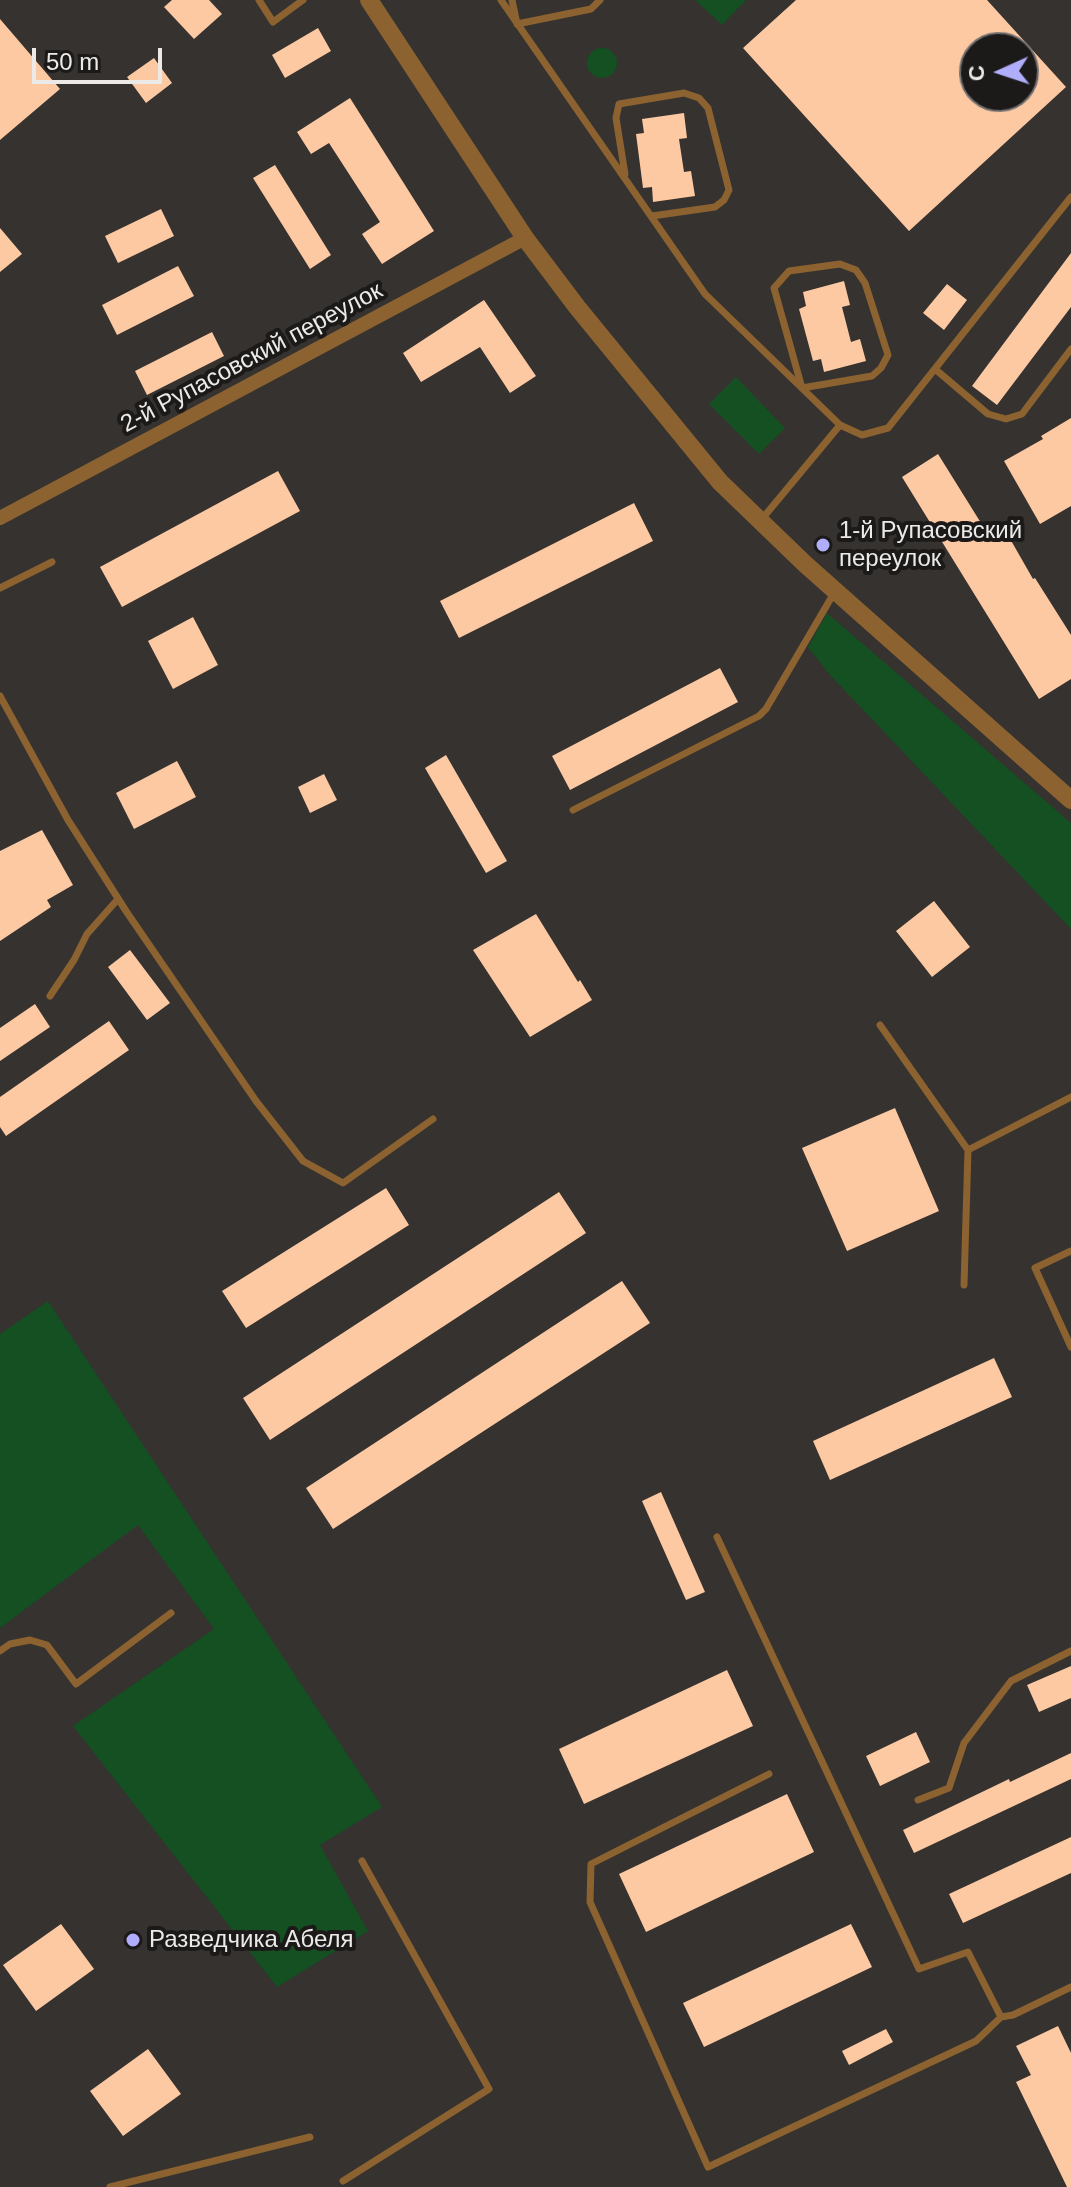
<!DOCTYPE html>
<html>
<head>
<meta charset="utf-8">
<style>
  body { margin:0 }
  #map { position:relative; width:1071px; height:2187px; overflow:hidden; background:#35322f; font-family:Helvetica,sans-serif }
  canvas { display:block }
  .north { position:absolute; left:959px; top:32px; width:80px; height:80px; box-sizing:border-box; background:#1c1a19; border:2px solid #6f6d6c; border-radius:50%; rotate:267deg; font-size:22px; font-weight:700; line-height:32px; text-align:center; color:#eceae8 }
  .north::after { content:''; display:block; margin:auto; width:28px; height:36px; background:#b0aefa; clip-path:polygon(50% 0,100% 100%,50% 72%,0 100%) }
  .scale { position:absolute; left:32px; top:48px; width:130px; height:36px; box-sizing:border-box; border:4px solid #eceae8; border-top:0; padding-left:10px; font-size:24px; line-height:28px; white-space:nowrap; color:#eceae8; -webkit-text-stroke:6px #1c1a19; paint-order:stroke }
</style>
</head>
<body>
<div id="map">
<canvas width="1071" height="2187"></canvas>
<div class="north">С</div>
<div class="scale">50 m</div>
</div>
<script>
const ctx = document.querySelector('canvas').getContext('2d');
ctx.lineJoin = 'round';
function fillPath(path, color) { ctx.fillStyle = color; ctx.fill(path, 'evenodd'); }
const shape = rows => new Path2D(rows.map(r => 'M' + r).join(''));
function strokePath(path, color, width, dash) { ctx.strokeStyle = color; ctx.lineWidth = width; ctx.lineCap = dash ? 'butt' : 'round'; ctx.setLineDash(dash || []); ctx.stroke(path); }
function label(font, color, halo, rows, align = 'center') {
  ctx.font = font + ' Helvetica,sans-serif'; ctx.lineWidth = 8; ctx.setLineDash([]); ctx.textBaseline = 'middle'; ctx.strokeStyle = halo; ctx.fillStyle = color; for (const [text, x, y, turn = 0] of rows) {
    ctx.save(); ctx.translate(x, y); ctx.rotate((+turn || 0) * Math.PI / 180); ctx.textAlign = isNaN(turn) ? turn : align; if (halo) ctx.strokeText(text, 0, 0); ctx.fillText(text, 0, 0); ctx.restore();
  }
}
fillPath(shape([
  [695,0,746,0,722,25],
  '587 63a15 15 0 1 1 30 0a15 15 0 1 1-30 0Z',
  [736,377,785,428,759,454,709,404],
  [827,613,1071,823,1071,929,830,675,808,647],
  [48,1301,382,1807,320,1845,368,1931,277,1987,73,1726,214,1629,138,1525,0,1628,0,1334]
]), '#145021');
fillPath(shape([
  [172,0,209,0,222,14,194,39,164,7],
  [796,0,987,0,1066,87,909,231,743,48],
  [975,48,1023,48,1023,96,975,96],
  [0,19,60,89,0,140],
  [318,28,331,51,285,78,272,55],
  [154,58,172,83,146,103,127,77],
  [350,98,434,231,382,264,362,234,380,222,329,143,311,154,297,132],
  [684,113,687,138,679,139,684,172,691,171,695,196,653,202,652,187,643,188,636,134,644,133,642,119],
  [275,165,331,255,310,269,253,178],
  [161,209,174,236,118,263,105,236],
  [0,228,22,254,0,272],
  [1071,253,1071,307,997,405,972,386],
  [178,266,194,296,117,335,102,305],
  [844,281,850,305,842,307,851,342,860,339,866,361,824,372,821,359,813,361,799,309,806,306,803,292],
  [947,284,967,300,944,330,923,313],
  [484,300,536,376,510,393,480,347,421,382,403,353],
  [212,332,224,356,147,395,135,371],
  [1071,418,1071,506,1040,524,1004,461,1043,439,1041,436],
  [938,454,986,531,1001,523,1033,579,1035,578,1071,635,1071,679,1039,699,902,477],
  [278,471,300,511,122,607,100,567],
  [634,503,653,541,459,638,440,601],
  [193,617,218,665,173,689,148,641],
  [720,668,738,702,570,790,552,756],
  [446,755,507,861,486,873,425,768],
  [177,761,196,797,134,829,116,793],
  [324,774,337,800,310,813,298,787],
  [42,830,73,885,47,900,51,907,0,941,0,851],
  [934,901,970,947,932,977,896,931],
  [536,914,578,982,580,980,592,1000,530,1037,473,950],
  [130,950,170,1003,147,1020,108,967],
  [35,1004,50,1027,0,1061,0,1028],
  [109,1021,129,1050,6,1136,0,1127,0,1097],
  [895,1108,939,1211,847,1251,802,1148],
  [386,1188,409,1225,246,1328,222,1291],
  [559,1192,586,1233,270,1440,243,1398],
  [622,1281,650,1323,333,1529,306,1488],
  [994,1358,1012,1397,830,1480,813,1441],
  [661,1492,705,1592,686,1600,642,1501],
  [1071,1666,1071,1698,1039,1712,1027,1685],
  [727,1670,753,1726,584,1804,559,1749],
  [916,1732,930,1762,880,1786,866,1756],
  [1071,1753,1071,1779,914,1853,903,1830,1009,1779,1010,1782],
  [787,1794,814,1852,646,1932,619,1874],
  [1071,1837,1071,1873,963,1923,949,1894],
  [61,1924,94,1969,36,2011,3,1965],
  [851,1924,872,1967,704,2047,683,2003],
  [1058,2026,1071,2053,1071,2187,1067,2187,1016,2082,1031,2075,1016,2046],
  [886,2029,893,2042,849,2065,842,2051],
  [148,2049,181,2094,123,2136,90,2091]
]), '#fdc9a3');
strokePath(shape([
  [259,0,273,22,303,0],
  [501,0,705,294,840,425,862,435,888,428,1071,197],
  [512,0,517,24,591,9,600,0],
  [625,174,616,118,619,104,684,93,699,98,708,108,729,190,724,200,715,207,652,216],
  [840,264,856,270,865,283,888,355,881,368,872,376,802,388,774,288,789,271,840,264],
  [935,369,988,414,1006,419,1022,414,1071,349],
  [762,519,840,425],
  [0,588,52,562],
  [0,696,68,820,126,911,256,1101,303,1161,343,1183,433,1119],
  [573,810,759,716,766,709,834,593],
  [50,996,74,960,87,934,118,899],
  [880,1025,968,1150],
  [1071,1251,1035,1268,1071,1347],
  [964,1285,968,1150,1071,1097],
  [717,1537,919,1969,968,1952,1001,2017,1013,2015,1071,1987],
  [0,1651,10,1644,30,1640,47,1645,76,1684,171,1613],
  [769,1774,591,1864,590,1902,708,2167,976,2041,1001,2017],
  [918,1800,949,1788,964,1743,1011,1681,1071,1651],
  [343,2181,489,2089,362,1861],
  [110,2187,310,2137]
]), '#8b6230', 7);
strokePath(shape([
  [0,518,525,238]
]), '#8b6230', 14);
strokePath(shape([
  [369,0,525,238,577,307,720,482,805,564,1071,800]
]), '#8b6230', 18);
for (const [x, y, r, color] of [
  [823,545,8,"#b0aefa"],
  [133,1940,8,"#b0aefa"]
]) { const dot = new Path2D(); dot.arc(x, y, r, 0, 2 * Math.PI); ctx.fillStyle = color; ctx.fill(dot); strokePath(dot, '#1c1a19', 3); }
label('24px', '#eceae8', '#1c1a19', [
  ["2-й Рупасовский переулок",252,358,-28]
]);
label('24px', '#eceae8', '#1c1a19', [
  ["1-й Рупасовский",839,531],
  ["переулок",839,559],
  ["Разведчика Абеля",149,1940]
], 'left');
</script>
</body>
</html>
